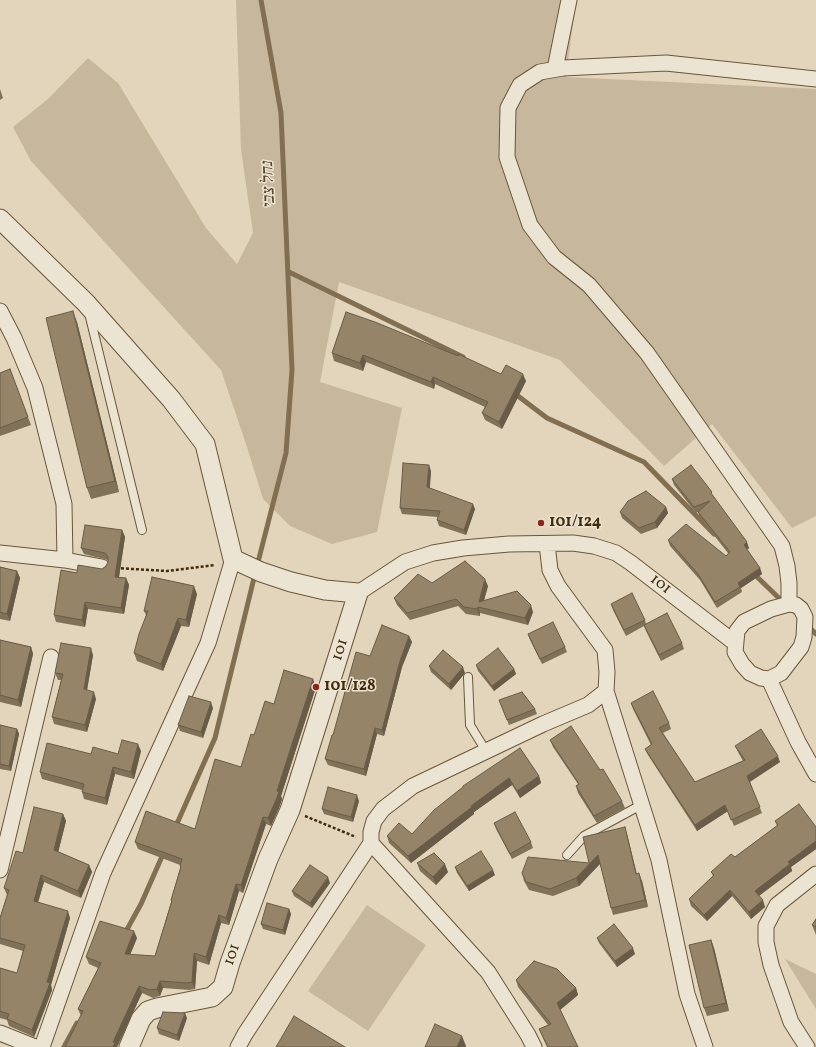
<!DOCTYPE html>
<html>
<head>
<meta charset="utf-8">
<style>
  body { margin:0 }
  canvas { display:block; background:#e2d5bb }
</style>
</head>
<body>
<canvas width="816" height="1047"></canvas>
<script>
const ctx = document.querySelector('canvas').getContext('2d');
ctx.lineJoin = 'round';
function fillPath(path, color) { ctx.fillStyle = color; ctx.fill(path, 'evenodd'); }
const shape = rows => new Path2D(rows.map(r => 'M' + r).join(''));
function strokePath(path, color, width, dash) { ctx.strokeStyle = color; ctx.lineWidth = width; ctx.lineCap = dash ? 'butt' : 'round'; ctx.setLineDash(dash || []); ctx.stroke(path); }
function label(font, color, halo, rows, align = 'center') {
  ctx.font = font + ' Vollkorn,"Frank Ruhl Libre",serif'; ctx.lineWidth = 3; ctx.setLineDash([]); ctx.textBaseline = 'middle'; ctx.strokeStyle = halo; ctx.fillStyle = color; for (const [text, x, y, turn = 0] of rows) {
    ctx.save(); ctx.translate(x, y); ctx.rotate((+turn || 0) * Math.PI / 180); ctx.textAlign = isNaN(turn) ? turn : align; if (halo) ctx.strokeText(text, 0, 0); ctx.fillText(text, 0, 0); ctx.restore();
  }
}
fillPath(shape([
  [236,0,576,0,566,77,816,89,816,516,792,528,712,424,664,466,560,360,339,282,320,382,402,408,377,532,332,544,290,526,263,499,247,447,221,370,31,161,13,127,48,99,88,58,118,83,206,228,237,264,253,233,241,150],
  [367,905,426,945,368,1031,308,991],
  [785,959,816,974,816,1009]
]), '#c7b89d');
strokePath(shape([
  [289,272,463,357],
  [514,393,547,418,644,462,714,534],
  [257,566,286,453,292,370,281,113,261,0],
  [752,572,784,603],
  [808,626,816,634],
  [175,828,215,738,255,574],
  [125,933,141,904,164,852],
  [64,1047,77,1023]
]), '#826f52', 5);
const service = shape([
  [89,313,142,530],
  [468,677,470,725,486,751],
  [567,855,584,836,641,805]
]);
const minor = shape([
  [555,69,569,0],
  [0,311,14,338,35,388,64,504,65,560],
  [0,553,65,560,102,567],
  [358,593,405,562,433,553,463,548,509,544,573,543,594,546,616,553,631,563,735,643],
  [789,604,789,583,787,566,782,546,647,353,589,285,554,257,530,225,507,157,508,108,520,85,540,72,563,68,666,63,816,79],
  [789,604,796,605,801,609,805,617,804,637,801,647,781,673,769,679,761,678,750,673,742,664,735,652,737,631,744,622,771,609,789,604],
  [769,679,798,742,816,774],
  [606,691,659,860,687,994,705,1047],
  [371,843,488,972,528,1035,534,1047],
  [0,870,51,657],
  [0,1033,35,1047],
  [42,1047,103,873,208,643,233,559],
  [238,1047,245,1034,371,843,371,832,374,821,383,809,413,786,543,724,588,705,606,691,607,672,605,650,558,586,550,570,547,544],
  [807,1047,791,1022,771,965,766,942,766,926,777,905,816,874]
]);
const tertiary = shape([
  [0,219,86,303,171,399,205,444,233,559,261,572,291,582,325,590,358,593,290,810,268,859,230,963,223,987,212,997,157,1008,148,1011,141,1019,129,1047]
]);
strokePath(service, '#6a5638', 10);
strokePath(minor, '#6a5638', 17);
strokePath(tertiary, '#6a5638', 21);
strokePath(shape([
  [116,568,167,571,215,565],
  [305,816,356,837]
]), '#422c0c', 2.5, [3, 2]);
strokePath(service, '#ece4d3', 8);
strokePath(minor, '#ece4d3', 15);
strokePath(tertiary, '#ece4d3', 19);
fillPath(shape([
  [0,89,3,98,0,100],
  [346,312,501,374,526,381,502,429,485,420,482,413,485,407,435,384,434,389,366,362,363,371,334,361,332,353],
  [77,322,119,492,91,499,87,488],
  [10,369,31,425,0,436,0,373],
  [431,471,430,488,475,509,466,535,439,526,437,520,438,517,402,514,400,508],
  [672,479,714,497,749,548,747,550,760,568,762,574,741,588,742,592,717,608,700,580,670,546,668,540,726,556,728,553,700,518,698,512,696,513,674,485],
  [666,507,668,513,657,528,641,534,622,518,620,512],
  [122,530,125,537,119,577,126,578,129,585,124,614,88,609,85,627,56,622,54,615,77,573,102,569,106,566,108,562,108,560,84,554,81,548],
  [0,567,17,571,20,578,10,621,0,619],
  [432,583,488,586,484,600,533,612,528,625,480,613,480,616,466,614,458,606,410,620,397,605,394,598],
  [197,594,189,627,181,626,163,671,137,661,134,653,146,615,144,611],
  [611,604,645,620,646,624,682,643,684,649,661,661,646,631,644,626,626,636,613,610],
  [528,634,565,647,567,652,542,664,530,640],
  [409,636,412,642,402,667,384,736,377,734,366,776,328,765,325,759,333,735,370,656],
  [0,640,31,647,33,654,21,707,0,702],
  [93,655,87,690,96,699,87,732,54,724,52,717,61,680,58,680,55,673],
  [476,665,514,669,516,674,494,691,478,671],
  [429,666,465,673,451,690,431,672],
  [316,687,281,796,282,799,279,808,271,826,266,824,243,893,239,891,229,925,221,923,209,965,197,961,195,989,189,990,163,988,160,996,153,998,142,993,117,1047,81,1016,78,1009,98,968,89,964,86,957,137,938,130,955,155,956,171,902,171,900,180,868,180,865,138,849,135,842,195,829,241,767,254,735,274,704],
  [499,700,535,709,537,714,509,725],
  [631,703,669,723,671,729,663,733,695,782,743,761,738,752,735,746,780,762,750,782,762,813,734,826,728,811,697,831,648,755,645,749,651,745,633,709],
  [213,708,203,738,180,731,178,725],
  [0,725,17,729,19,734,11,771,0,769],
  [550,740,600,770,622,801,625,808,597,823,578,793,576,786,578,784,553,747],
  [520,748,539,776,541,783,520,798,512,785,474,812,474,814,411,863,389,843,387,836,412,834],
  [141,751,134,779,115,774,107,805,84,799,82,792,82,790,42,779,40,772,91,754,118,754],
  [359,801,353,822,324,814,322,809],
  [63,814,66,821,58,852,89,865,92,872,81,898,44,882,38,903,70,918,51,985,52,990,34,1037,9,1026,7,1020,0,1018,0,968,17,973,23,951,0,944,0,918,7,895,4,888,23,853],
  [775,821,816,827,816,849,791,867,792,871,759,896,765,907,751,919,732,896,707,921,691,906,689,899,713,876,711,872,735,857,777,826],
  [494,823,531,842,533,848,512,859,496,829],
  [627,834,637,874,642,881,648,907,613,915,611,908,600,863,579,886,553,896,529,890,524,881,522,873,589,863],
  [417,863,448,872,436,885,420,871],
  [455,867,495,875,469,891,457,873],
  [330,883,312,908,294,896,292,891],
  [289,909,291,914,285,935,263,929,261,924],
  [816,919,816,935,812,925],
  [597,938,635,954,617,967,599,943],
  [711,940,714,948,729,1011,707,1016,704,1008],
  [516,980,576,988,578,995,560,1010,578,1047,547,1047,539,1029,548,1025,518,987],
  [187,1018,179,1041,159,1034,157,1028]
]), '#807259');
fillPath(shape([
  [73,311,77,322,119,492,115,481],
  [363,355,366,362,363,371,360,363],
  [523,374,526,381,502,429,499,422],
  [433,377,435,384,434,389,431,382],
  [429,465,431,471,429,492,427,487],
  [473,504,475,509,466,535,464,530],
  [666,507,668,513,657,528,655,522],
  [122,530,125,537,118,583,115,577],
  [747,542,749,548,746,550,744,545],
  [760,568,762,574,741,588,738,583],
  [17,571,20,578,10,621,7,614],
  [126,578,129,585,124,614,121,608],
  [485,579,488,586,482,608,479,602],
  [194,586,197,594,189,627,186,620],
  [85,602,88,609,85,627,82,620],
  [531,605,533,612,528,625,525,618],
  [478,607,480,613,480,616,477,609],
  [178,618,181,626,163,671,161,664],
  [409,636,412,642,402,667,384,736,382,730,400,661],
  [31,647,33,654,21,707,18,700],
  [91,648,93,655,86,696,84,689],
  [463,667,465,673,451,690,449,684],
  [514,669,516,674,494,691,492,686],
  [313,679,316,687,281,796,282,799,279,808,271,826,268,818],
  [94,692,96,699,87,732,85,725],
  [211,702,213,708,203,738,201,732],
  [375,728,377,734,366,776,364,769],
  [17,729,19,734,11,771,9,766],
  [138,744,141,751,134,779,131,772],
  [778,756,780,762,749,782,747,776],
  [113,767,115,774,107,805,105,798],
  [539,776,541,783,520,798,517,791],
  [509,778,512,785,474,812,474,814,411,863,408,856,471,806],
  [357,795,359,801,353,822,351,817],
  [725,805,728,811,697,831,695,825],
  [63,814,66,821,57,857,54,850],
  [263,817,266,824,243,893,241,885],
  [625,827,627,834,638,881,636,874],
  [816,841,816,849,791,867,792,871,757,897,755,891,788,862],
  [598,855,601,863,579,886,576,878],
  [445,864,448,872,436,885,433,877],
  [89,865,92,872,81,898,78,891],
  [493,870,495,875,469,891,467,886],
  [639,873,642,881,648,907,645,900],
  [41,875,44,882,36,908,34,901],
  [328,877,330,883,312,908,310,903],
  [236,884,239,891,229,925,226,918],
  [730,890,732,896,707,921,704,915],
  [763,900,765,907,751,919,749,912],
  [289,909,291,914,285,935,283,930],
  [68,911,70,918,51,985,52,990,34,1037,32,1030],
  [219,915,221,923,209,965,206,957],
  [134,931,137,938,127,962,125,954],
  [711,940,714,948,729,1011,726,1003],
  [633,948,635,954,617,967,615,961],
  [194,953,197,961,195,989,192,982],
  [160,981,163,988,160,996,157,989],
  [139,986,142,993,117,1047,113,1047,113,1042],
  [576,988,578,995,560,1010,557,1003],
  [185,1013,187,1018,179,1041,177,1035],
  [462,1036,466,1046,466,1047,457,1047]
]), '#685c48');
const building = shape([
  [73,311,115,481,87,488,46,318,73,311],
  [346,312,375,322,458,356,458,354,501,374,506,365,523,374,499,422,482,413,488,402,433,377,431,382,363,355,360,363,332,353,346,312],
  [10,369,28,417,0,428,0,373,10,369],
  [403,463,429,465,427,487,473,504,464,530,437,520,440,511,400,508,403,463],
  [691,465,712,492,711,493,747,542,744,545,760,568,738,583,740,587,715,602,698,574,668,540,686,524,726,556,730,552,698,512,710,501,694,507,672,479,691,465],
  [646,491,666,507,655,522,639,528,620,512,628,501,646,491],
  [85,525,122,530,115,577,126,578,121,608,85,602,82,620,54,615,61,570,77,573,78,565,102,569,106,566,108,562,108,557,105,553,81,548,85,525],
  [465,561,485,579,479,602,517,591,531,605,525,618,478,607,477,609,464,607,456,599,407,613,394,598,418,574,432,583,465,561],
  [0,567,17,571,7,614,0,612,0,567],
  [152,577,194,586,186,620,178,618,161,664,134,653,139,634,148,611,144,611,152,577],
  [632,593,645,620,624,630,611,604,632,593],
  [667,613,682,643,659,655,644,625,667,613],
  [553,622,565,647,540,659,528,634,553,622],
  [382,625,409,636,400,661,382,730,375,728,364,769,325,759,332,735,333,735,356,652,370,656,382,625],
  [0,640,31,647,18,700,0,695,0,640],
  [61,643,91,648,84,689,94,692,85,725,52,717,63,674,55,673,61,643],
  [498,648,514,669,492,686,476,665,498,648],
  [443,650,463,667,449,684,429,666,443,650],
  [284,670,313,679,277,791,279,792,276,800,268,818,263,817,241,885,236,884,226,918,219,915,206,957,194,953,192,982,187,983,160,981,157,989,150,990,139,986,113,1042,115,1043,113,1047,65,1047,83,1011,78,1009,101,963,86,957,100,921,134,931,125,954,155,956,172,901,171,900,181,867,180,866,182,859,135,842,146,811,195,829,215,759,241,767,251,734,254,735,265,701,274,704,284,670],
  [653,691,669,723,659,728,695,782,745,760,735,746,761,729,778,756,747,776,760,807,731,820,725,805,695,825,645,749,652,744,631,703,653,691],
  [522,692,535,709,507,720,499,700,522,692],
  [189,696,211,702,201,732,178,725,189,696],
  [0,725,17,729,9,766,0,764,0,725],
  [571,726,600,770,603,769,622,801,594,816,576,786,579,784,550,740,571,726],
  [122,740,138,744,131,772,113,767,105,798,82,792,84,784,40,772,47,743,91,754,93,747,118,754,122,740],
  [520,748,539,776,517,791,509,778,471,806,472,807,408,856,387,836,399,823,412,834,434,810,463,787,463,786,520,748],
  [328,787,357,795,351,817,322,809,328,787],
  [799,804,816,827,816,841,788,862,790,864,755,891,763,900,749,912,730,890,704,915,689,899,714,875,711,872,731,854,735,857,778,825,775,821,799,804],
  [34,807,63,814,54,850,89,865,78,891,41,875,34,901,68,911,47,982,50,983,32,1030,7,1019,9,1014,0,1011,0,968,17,973,25,945,0,938,0,918,9,890,4,888,16,851,23,853,34,807],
  [515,812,531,842,510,854,494,823,515,812],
  [625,827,636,874,639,873,645,900,611,908,598,855,576,878,550,889,526,882,522,873,528,857,589,863,583,837,625,827],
  [481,851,493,870,467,886,455,867,481,851],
  [434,853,445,864,433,877,417,863,434,853],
  [310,865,328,877,310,903,292,891,310,865],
  [267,903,289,909,283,930,261,924,267,903],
  [816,919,816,927,812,925,816,919],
  [614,924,633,948,615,961,597,938,614,924],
  [711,940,726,1003,704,1008,689,945,711,940],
  [534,961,557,969,576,988,557,1003,578,1047,548,1047,539,1029,551,1024,516,980,534,961],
  [163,1012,185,1013,177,1035,157,1028,163,1012],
  [294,1016,345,1047,276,1047,294,1016],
  [435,1024,462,1036,457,1047,425,1047,435,1024]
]);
fillPath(building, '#958467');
strokePath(building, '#685c48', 1);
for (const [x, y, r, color] of [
  [541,523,4,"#8f2418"],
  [316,687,4,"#8f2418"]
]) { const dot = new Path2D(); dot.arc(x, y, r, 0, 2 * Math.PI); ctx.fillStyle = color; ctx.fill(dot); strokePath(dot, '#ece4d3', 1.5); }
label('bold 16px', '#422c0c', '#ece4d3', [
  ["101/124",549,523],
  ["101/128",324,687]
], 'left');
label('16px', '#422c0c', '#ece4d3', [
  ["101",660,585,38],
  ["101",341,650,-73],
  ["101",233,955,-71]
]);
label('italic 17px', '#5c4829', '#ece4d3', [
  ["נחל צבי",270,185,-93]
]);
</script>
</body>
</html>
